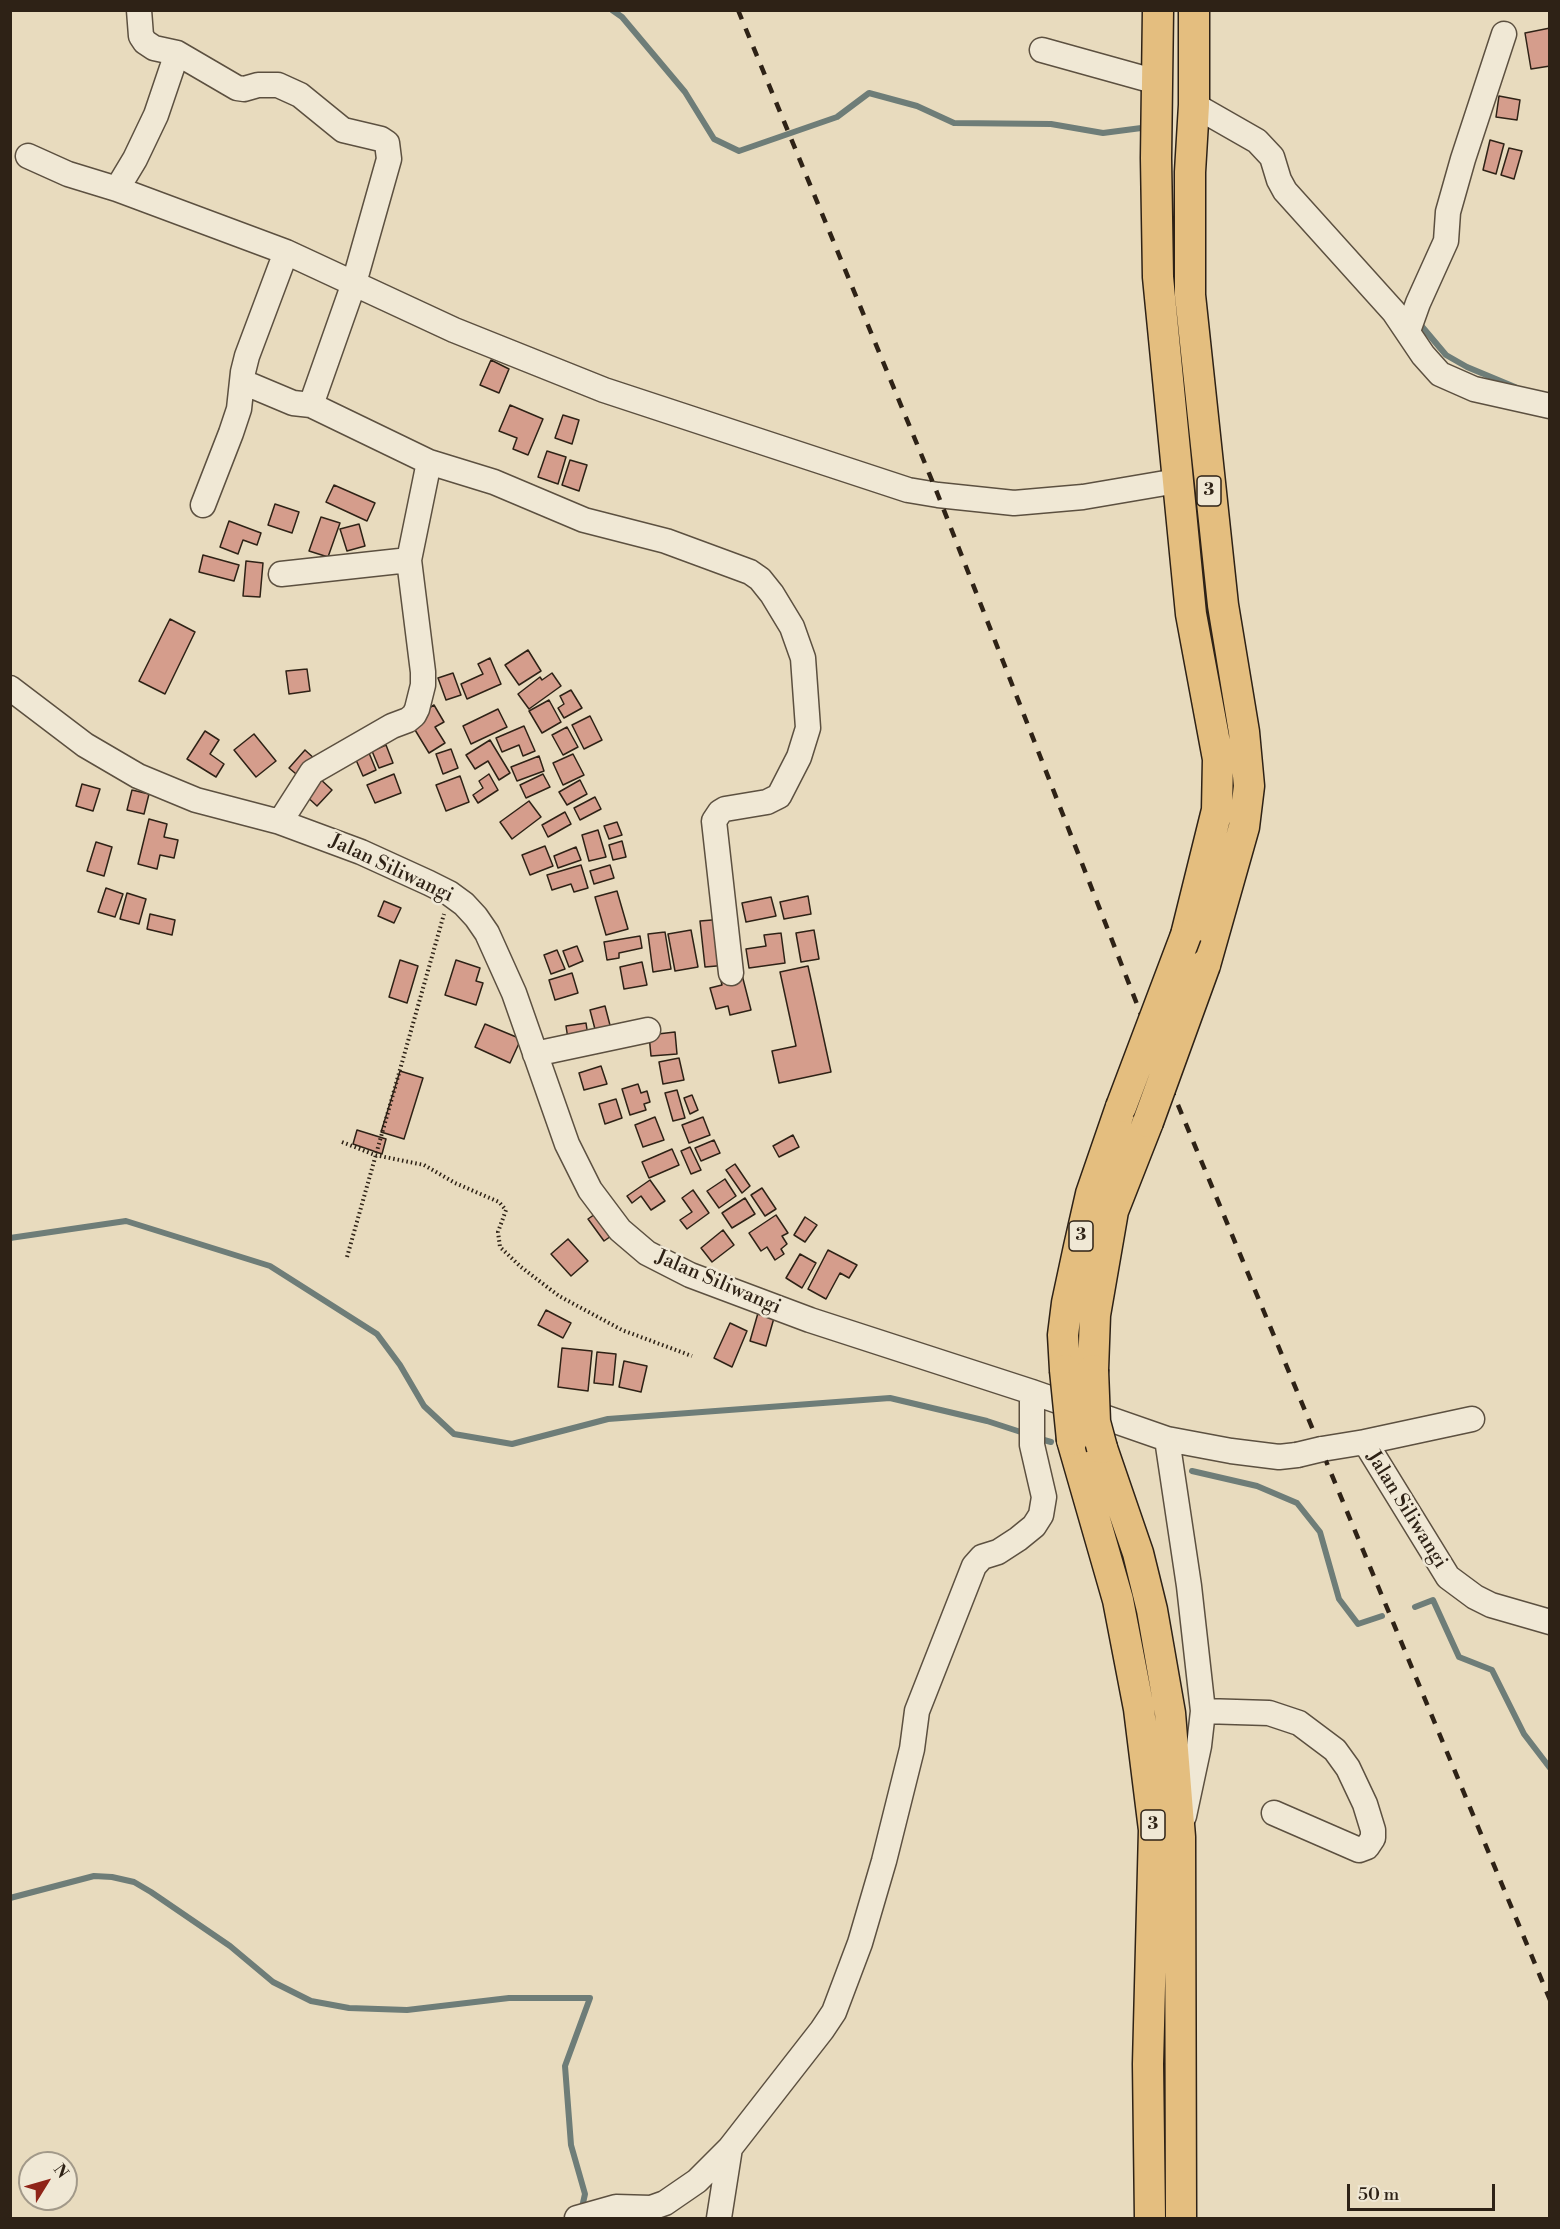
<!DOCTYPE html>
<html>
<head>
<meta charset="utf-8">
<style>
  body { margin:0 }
  #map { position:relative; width:1560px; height:2229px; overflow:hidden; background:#e8dbbe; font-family:"Libre Bodoni",serif }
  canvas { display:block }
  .frame { position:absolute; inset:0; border:12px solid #2e2216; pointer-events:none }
  .north { position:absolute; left:18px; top:2151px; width:60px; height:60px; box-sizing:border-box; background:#f0e8d5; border:2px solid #a29989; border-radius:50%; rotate:53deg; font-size:16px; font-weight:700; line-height:24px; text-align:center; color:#2e2216 }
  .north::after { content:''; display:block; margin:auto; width:21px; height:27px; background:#8f2418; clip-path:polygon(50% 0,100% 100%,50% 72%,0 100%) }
  .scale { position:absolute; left:1347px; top:2184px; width:148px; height:27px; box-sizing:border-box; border:3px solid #2e2216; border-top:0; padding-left:8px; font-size:18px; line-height:21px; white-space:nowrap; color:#2e2216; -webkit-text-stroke:4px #f0e8d5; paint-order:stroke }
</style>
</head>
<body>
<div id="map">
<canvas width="1560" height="2229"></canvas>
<div class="frame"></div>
<div class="north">N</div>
<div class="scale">50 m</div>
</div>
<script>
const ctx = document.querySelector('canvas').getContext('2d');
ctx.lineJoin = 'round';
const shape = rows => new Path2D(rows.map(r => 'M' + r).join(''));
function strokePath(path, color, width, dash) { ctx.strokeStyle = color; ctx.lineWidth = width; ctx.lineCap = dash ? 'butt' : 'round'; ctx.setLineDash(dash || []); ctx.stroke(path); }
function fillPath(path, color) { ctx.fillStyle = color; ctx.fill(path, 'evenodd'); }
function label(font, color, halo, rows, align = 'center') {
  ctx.font = font + ' "Libre Bodoni",serif'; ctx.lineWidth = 5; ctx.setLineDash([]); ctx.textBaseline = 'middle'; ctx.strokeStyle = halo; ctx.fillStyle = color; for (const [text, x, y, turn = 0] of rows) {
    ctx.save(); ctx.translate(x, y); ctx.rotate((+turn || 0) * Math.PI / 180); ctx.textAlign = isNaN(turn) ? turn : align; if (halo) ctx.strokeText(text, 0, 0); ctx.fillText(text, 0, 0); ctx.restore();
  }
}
strokePath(shape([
  [612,10,622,17,685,92,714,139,739,151,837,117,869,93,917,106,954,123,1051,124,1103,133,1149,127],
  [1419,323,1446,355,1467,367,1515,387],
  [10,1238,126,1221,270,1266,377,1334,400,1365,424,1406,454,1434,512,1444,608,1419,890,1398,987,1421,1027,1434],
  [1037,1438,1051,1442],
  [1192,1471,1257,1486,1297,1503,1320,1532,1339,1599,1358,1624,1382,1616],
  [1415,1607,1433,1600,1459,1657,1492,1670,1524,1734,1550,1768],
  [10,1898,94,1876,112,1877,134,1882,151,1892,230,1946,273,1982,311,2001,349,2008,407,2010,509,1998,590,1998,565,2066,571,2145,585,2194,581,2212]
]), '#6e7d78', 6);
const building = shape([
  [1550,28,1550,66,1531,69,1525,33,1550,28],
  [1499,96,1520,100,1517,120,1496,117,1499,96],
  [1490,140,1504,144,1496,174,1483,170,1490,140],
  [1509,148,1522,151,1514,179,1501,175,1509,148],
  [491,360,509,369,499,393,480,385,491,360],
  [510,405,543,419,528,455,513,449,517,438,499,431,510,405],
  [563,415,579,420,572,444,555,438,563,415],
  [547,451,566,457,558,484,538,477,547,451],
  [570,460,587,465,579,491,562,485,570,460],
  [334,485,375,503,367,521,326,502,334,485],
  [275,504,299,512,292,533,268,525,275,504],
  [321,517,340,523,328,557,309,551,321,517],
  [229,521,261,533,257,545,243,540,238,554,220,547,229,521],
  [359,524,365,546,347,551,340,529,359,524],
  [203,555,239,565,234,581,199,572,203,555],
  [246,561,263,563,260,597,243,596,246,561],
  [170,619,195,632,165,694,139,681,170,619],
  [528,650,541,671,519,685,505,665,528,650],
  [490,658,501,684,467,699,461,684,483,674,478,664,490,658],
  [307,669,310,691,289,694,286,671,307,669],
  [453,673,461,695,446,700,438,678,453,673],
  [552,673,561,686,529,709,518,694,540,677,542,680,552,673],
  [571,690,582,708,564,718,558,708,564,704,560,696,571,690],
  [549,700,561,722,542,733,529,711,549,700],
  [434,705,444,722,435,727,445,743,429,753,409,720,434,705],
  [498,709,507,727,471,744,463,726,498,709],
  [590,716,602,740,584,749,572,725,590,716],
  [524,726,535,751,523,756,519,745,502,752,496,738,524,726],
  [567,727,578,747,563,755,552,735,567,727],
  [205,731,219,740,210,754,224,764,216,777,187,759,205,731],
  [254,734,276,761,256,777,234,750,254,734],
  [490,740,510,773,499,780,488,761,475,769,466,755,490,740],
  [386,745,393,763,379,768,372,751,386,745],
  [367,748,376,770,363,776,353,753,367,748],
  [451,749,458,768,443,774,436,754,451,749],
  [305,750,317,761,302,779,289,768,305,750],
  [573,754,584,775,563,785,553,763,573,754],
  [539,756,544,771,517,781,511,767,539,756],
  [394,774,401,793,375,803,367,785,394,774],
  [489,774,498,790,478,803,473,795,483,788,479,781,489,774],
  [543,774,550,787,526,798,520,785,543,774],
  [460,776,469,802,446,811,436,785,460,776],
  [318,777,332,790,317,806,303,793,318,777],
  [580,780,587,794,567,805,559,792,580,780],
  [82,784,100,789,93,811,76,806,82,784],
  [132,790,149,794,144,814,127,810,132,790],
  [595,797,601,809,580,820,574,808,595,797],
  [529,801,541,817,512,839,500,822,529,801],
  [565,812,571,824,548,837,542,825,565,812],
  [149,819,167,824,164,837,178,840,174,858,160,855,157,869,138,864,149,819],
  [617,822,622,835,609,839,604,826,617,822],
  [598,830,606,857,589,861,582,835,598,830],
  [622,841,626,857,613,860,609,845,622,841],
  [96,842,112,847,104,876,87,871,96,842],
  [545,846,553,866,530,875,522,855,545,846],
  [576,847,581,860,558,868,554,856,576,847],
  [581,865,588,888,574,892,571,884,552,890,547,875,581,865],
  [610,865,614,878,594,884,590,871,610,865],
  [106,888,123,894,115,917,98,912,106,888],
  [617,891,628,929,606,935,595,897,617,891],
  [127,893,146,899,139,924,120,919,127,893],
  [808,896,811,914,784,919,780,902,808,896],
  [771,897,776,916,746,922,742,903,771,897],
  [384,901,401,908,394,923,378,916,384,901],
  [150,914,175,920,172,935,147,929,150,914],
  [724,919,728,965,705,967,700,921,724,919],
  [691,930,698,967,675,971,668,934,691,930],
  [814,930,819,959,801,962,796,933,814,930],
  [665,932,671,969,653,972,648,934,665,932],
  [781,933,785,963,749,968,746,949,766,946,764,935,781,933],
  [640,936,642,948,619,953,619,958,607,960,604,942,640,936],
  [577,946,583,961,569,967,563,951,577,946],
  [557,950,565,969,551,974,544,955,557,950],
  [400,960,418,966,407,1003,389,997,400,960],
  [456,960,480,968,476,981,483,983,476,1005,445,995,456,960],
  [642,962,647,985,624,989,620,967,642,962],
  [808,966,831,1072,779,1083,772,1051,796,1046,780,972,808,966],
  [741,971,751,1010,730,1015,728,1006,716,1009,710,988,722,985,720,977,741,971],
  [572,973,578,993,555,1000,549,980,572,973],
  [605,1006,611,1029,596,1033,590,1010,605,1006],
  [586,1023,588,1036,568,1039,566,1026,586,1023],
  [485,1024,521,1039,510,1063,475,1047,485,1024],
  [675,1032,677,1054,651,1056,649,1035,675,1032],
  [679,1058,684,1080,663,1084,659,1062,679,1058],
  [601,1066,607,1084,584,1090,579,1073,601,1066],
  [400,1071,423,1078,404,1139,381,1132,400,1071],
  [638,1084,641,1093,647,1091,650,1102,644,1104,646,1110,630,1115,622,1089,638,1084],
  [677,1090,685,1118,673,1121,665,1093,677,1090],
  [692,1095,698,1110,690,1114,684,1098,692,1095],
  [616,1099,622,1118,605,1124,599,1104,616,1099],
  [655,1117,664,1140,643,1147,635,1125,655,1117],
  [703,1117,710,1135,689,1143,682,1125,703,1117],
  [357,1130,386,1139,382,1154,353,1144,357,1130],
  [793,1135,799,1147,779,1157,773,1146,793,1135],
  [714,1140,720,1153,701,1161,695,1148,714,1140],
  [690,1147,701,1170,691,1174,681,1151,690,1147],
  [672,1149,679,1165,649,1178,642,1162,672,1149],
  [735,1164,750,1186,742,1193,726,1170,735,1164],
  [725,1179,736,1196,719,1208,707,1191,725,1179],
  [650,1180,665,1201,651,1210,641,1196,632,1203,627,1196,650,1180],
  [762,1188,776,1209,765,1216,751,1195,762,1188],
  [693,1190,709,1213,687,1229,680,1220,692,1212,682,1198,693,1190],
  [745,1198,755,1214,732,1228,722,1213,745,1198],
  [598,1212,614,1234,604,1241,588,1219,598,1212],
  [776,1215,788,1233,782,1236,787,1244,781,1249,784,1254,775,1260,767,1247,761,1251,749,1233,776,1215],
  [805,1217,817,1225,805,1242,794,1235,805,1217],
  [723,1230,734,1245,712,1262,701,1248,723,1230],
  [568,1239,588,1261,571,1276,551,1254,568,1239],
  [828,1250,857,1265,849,1278,840,1273,826,1299,808,1289,828,1250],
  [800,1254,816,1263,802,1288,786,1278,800,1254],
  [546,1310,571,1323,563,1338,538,1325,546,1310],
  [758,1313,774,1318,766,1346,750,1341,758,1313],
  [730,1323,747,1331,732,1367,714,1358,730,1323],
  [562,1348,592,1351,588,1391,558,1387,562,1348],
  [597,1352,616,1354,613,1385,594,1383,597,1352],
  [624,1361,647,1366,641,1392,619,1387,624,1361]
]);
fillPath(building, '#d59d8c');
strokePath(building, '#2e2216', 1.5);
const minor = shape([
  [139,10,141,36,145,42,154,48,177,53,237,88,244,89,258,85,278,85,300,95,343,130,381,139,387,143,389,159,354,283,311,405,429,462,494,482,584,520,666,541,750,572,760,579,772,594,792,627,803,658,808,728,799,757,779,796,767,802,725,809,720,812,714,821,731,973],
  [1042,50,1157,82],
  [1194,105,1257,141,1272,157,1279,180,1285,191,1394,312,1423,355,1440,374,1474,389,1550,406],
  [28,156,68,174,117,189,286,252,454,330,604,390,908,490,938,495,1014,503,1083,497,1177,481],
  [117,189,135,159,156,115,177,53],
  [1408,331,1418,303,1446,241,1448,212,1463,159,1504,34],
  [243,382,293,403,311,405],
  [203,505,231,433,239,409,243,372,247,356,286,252],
  [281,574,409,560],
  [10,688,85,745,138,776,196,800,280,822,361,852,429,883,449,893,464,904,476,917,487,933,514,993,567,1144,590,1190,620,1230,647,1253,690,1275,810,1320,1032,1392,1167,1439,1231,1451,1279,1457,1297,1455],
  [280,822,312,772,392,726,408,720,414,715,417,709,423,685,423,672,409,560,429,462],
  [535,1054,648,1030],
  [1167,1439,1189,1586,1203,1711,1199,1746,1184,1816],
  [1365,1442,1472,1419],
  [1322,1449,1365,1442,1448,1577,1475,1597,1491,1605,1550,1622],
  [1203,1711,1269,1713,1299,1723,1335,1750,1348,1768,1365,1804,1373,1830,1373,1838,1367,1847,1359,1850,1274,1813],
  [577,2218,616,2207,651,2208,665,2203,697,2181,730,2148,822,2030,834,2012,860,1943,884,1861,912,1749,917,1711,974,1566,982,1557,998,1552,1018,1539,1034,1526,1041,1515,1044,1497,1032,1445,1032,1392],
  [719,2218,730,2148]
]);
const major = shape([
  [1158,10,1156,158,1158,277,1191,614,1218,759,1217,810,1186,935],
  [1194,10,1194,105,1190,172,1190,295,1223,605,1244,732,1249,786,1244,827,1205,965],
  [1065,1370,1063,1335,1067,1303,1079,1247,1091,1194,1121,1107],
  [1093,1370,1095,1315,1113,1211,1148,1122],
  [1072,1440,1118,1600,1139,1709,1154,1830,1148,2064,1150,2218],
  [1102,1448,1138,1553,1152,1610,1170,1713,1180,1837,1181,2218]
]);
strokePath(minor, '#5c5040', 27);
strokePath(major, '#2e2216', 33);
strokePath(shape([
  [342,1142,375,1155,424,1165,455,1183,499,1202,506,1210,498,1232,500,1247,521,1267,559,1296,622,1330,692,1356],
  [347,1257,444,914]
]), '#2e2216', 4, [1.5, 3]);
strokePath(minor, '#f0e8d5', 24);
strokePath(major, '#e4be7f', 30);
strokePath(shape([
  [738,10,938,495,1151,1040,1550,2000]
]), '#2e2216', 4.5, [10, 10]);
const minorBridge = shape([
  [1297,1455,1322,1449]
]);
const majorBridge = shape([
  [1121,1107,1186,935],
  [1148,1122,1205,965],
  [1065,1370,1072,1440],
  [1093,1370,1095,1422,1102,1448]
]);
strokePath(minorBridge, '#5c5040', 27, []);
strokePath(majorBridge, '#2e2216', 33, []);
strokePath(minorBridge, '#f0e8d5', 24);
strokePath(majorBridge, '#e4be7f', 30);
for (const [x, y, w] of [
  [1209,491,24],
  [1081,1236,24],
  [1153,1825,24]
]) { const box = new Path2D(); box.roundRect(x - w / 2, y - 15, w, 30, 4.5); ctx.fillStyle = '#f0e8d5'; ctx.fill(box); strokePath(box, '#2e2216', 1.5); }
label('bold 18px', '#2e2216', null, [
  ["3",1209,491],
  ["3",1081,1236],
  ["3",1153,1825]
]);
label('20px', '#2e2216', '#f0e8d5', [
  ["Jalan Siliwangi",391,869,25],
  ["Jalan Siliwangi",718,1283,23],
  ["Jalan Siliwangi",1406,1510,58]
]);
</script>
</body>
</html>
